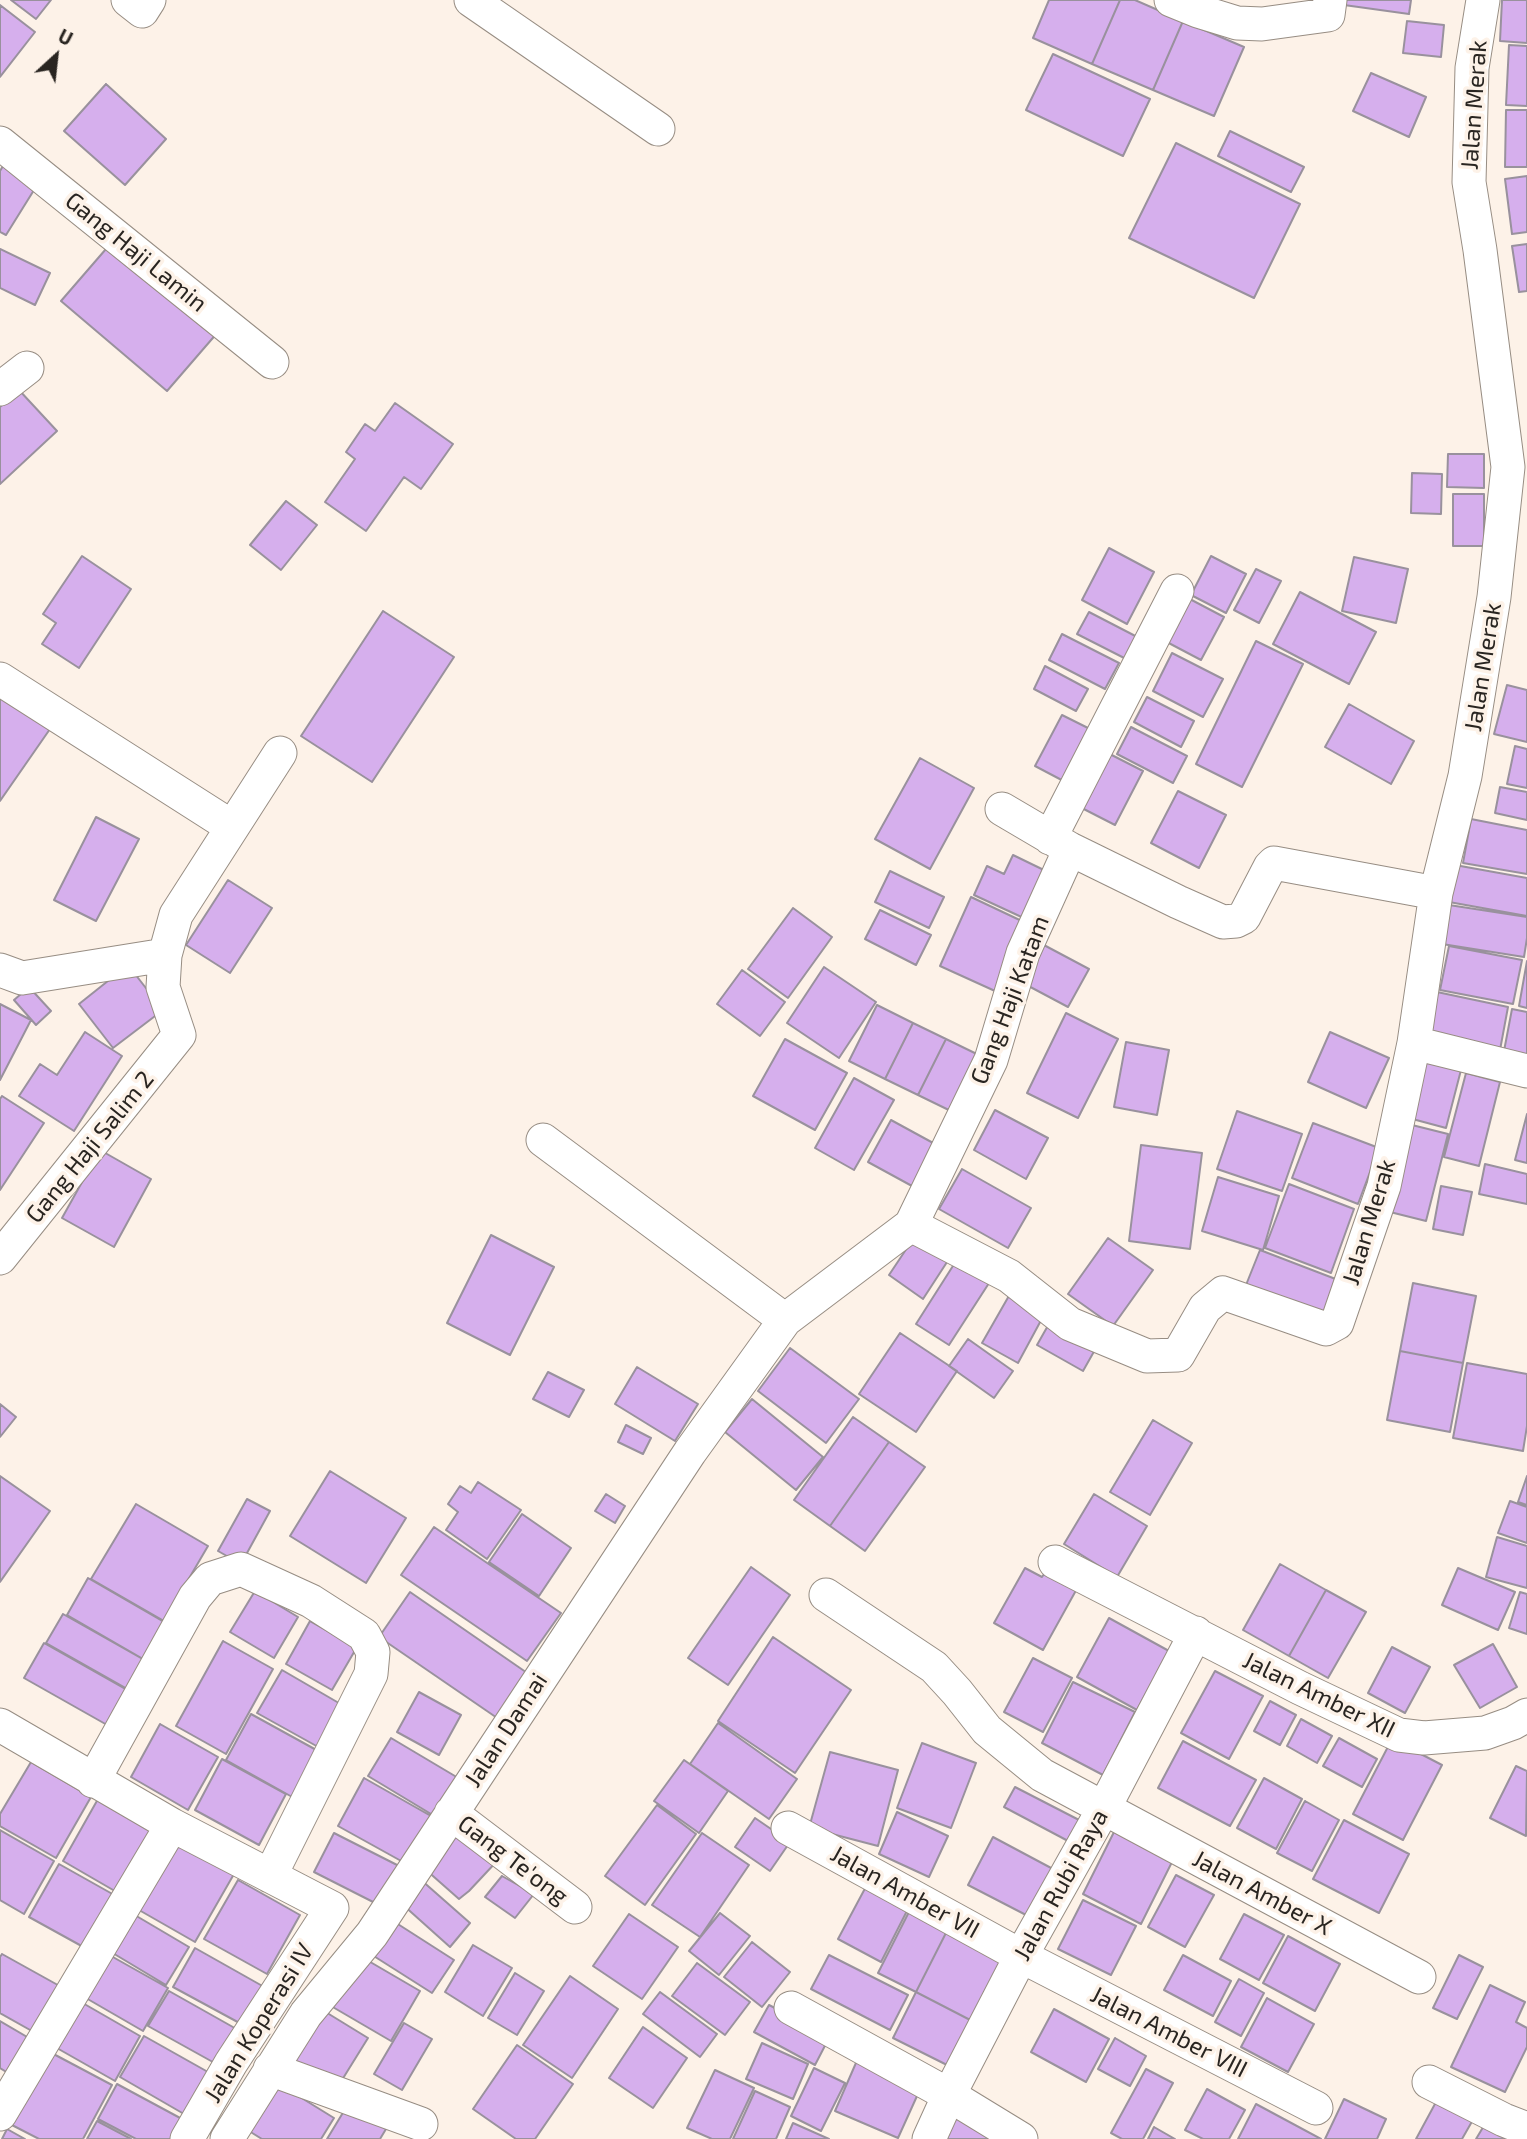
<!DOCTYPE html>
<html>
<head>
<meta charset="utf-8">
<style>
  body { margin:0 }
  #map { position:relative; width:1527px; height:2139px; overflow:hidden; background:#fdf2e8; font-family:"Exo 2",sans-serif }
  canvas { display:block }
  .north { position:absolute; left:21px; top:21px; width:70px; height:70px; -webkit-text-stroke:5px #fdf2e8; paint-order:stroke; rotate:27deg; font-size:19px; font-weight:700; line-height:28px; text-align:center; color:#292521 }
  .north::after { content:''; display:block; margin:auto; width:24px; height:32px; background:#292521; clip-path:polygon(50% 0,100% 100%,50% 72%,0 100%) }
</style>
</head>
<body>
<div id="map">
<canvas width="1527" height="2139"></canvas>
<div class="north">U</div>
</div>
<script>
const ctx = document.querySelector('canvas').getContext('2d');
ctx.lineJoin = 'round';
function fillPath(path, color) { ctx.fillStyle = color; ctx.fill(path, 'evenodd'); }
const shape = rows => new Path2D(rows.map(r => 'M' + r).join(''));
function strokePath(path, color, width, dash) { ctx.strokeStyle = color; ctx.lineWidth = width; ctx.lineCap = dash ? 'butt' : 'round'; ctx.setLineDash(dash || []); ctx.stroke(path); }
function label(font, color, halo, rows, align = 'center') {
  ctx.font = font + ' "Exo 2",sans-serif'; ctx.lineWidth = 7; ctx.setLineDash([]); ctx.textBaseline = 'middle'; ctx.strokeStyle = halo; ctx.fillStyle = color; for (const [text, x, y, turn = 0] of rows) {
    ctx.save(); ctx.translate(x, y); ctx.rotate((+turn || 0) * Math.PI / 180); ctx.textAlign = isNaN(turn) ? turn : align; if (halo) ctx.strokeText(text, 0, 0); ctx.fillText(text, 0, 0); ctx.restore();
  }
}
const building = shape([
  [11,0,51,0,36,19,11,0],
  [1049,0,1120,0,1092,64,1033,38,1049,0],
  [1120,0,1135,0,1183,21,1153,90,1092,64,1120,0],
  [1344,0,1411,0,1409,14,1344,5,1344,0],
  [1502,0,1527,0,1527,43,1500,41,1502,0],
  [0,5,35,32,0,77,0,5],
  [1183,21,1244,47,1214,116,1153,90,1183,21],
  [1407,21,1444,25,1441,57,1403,53,1407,21],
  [1509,45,1527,46,1527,106,1506,105,1509,45],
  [1053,54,1150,99,1123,156,1026,110,1053,54],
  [1371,73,1426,97,1409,137,1353,111,1371,73],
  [106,84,166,139,125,185,64,131,106,84],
  [1506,110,1527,110,1527,167,1505,167,1506,110],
  [1230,131,1304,167,1291,192,1218,156,1230,131],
  [1176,143,1300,204,1254,298,1129,238,1176,143],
  [6,161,39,182,6,235,0,232,0,171,6,161],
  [1527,176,1527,232,1512,234,1505,179,1527,176],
  [112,242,218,332,167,391,61,301,112,242],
  [1527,244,1527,291,1519,292,1512,246,1527,244],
  [0,249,50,273,35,305,0,288,0,249],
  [19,390,57,431,0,484,0,407,19,390],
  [395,403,453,444,421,489,404,477,366,531,325,502,355,459,346,452,365,424,375,431,395,403],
  [1448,454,1484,454,1484,488,1447,487,1448,454],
  [1412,473,1442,474,1441,514,1411,513,1412,473],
  [1453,494,1484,494,1484,546,1453,546,1453,494],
  [286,501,317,525,281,570,250,545,286,501],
  [1109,548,1154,572,1127,624,1082,600,1109,548],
  [82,556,131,589,79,668,42,644,56,623,43,614,82,556],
  [1211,556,1246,574,1226,613,1191,595,1211,556],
  [1354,557,1408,569,1396,623,1342,611,1354,557],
  [1256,569,1281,581,1259,623,1234,610,1256,569],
  [1300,592,1376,632,1349,684,1273,644,1300,592],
  [1186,597,1224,617,1201,660,1163,640,1186,597],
  [383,611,454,657,372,782,301,736,383,611],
  [1089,612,1145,641,1134,663,1077,634,1089,612],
  [1062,634,1119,663,1105,689,1049,660,1062,634],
  [1256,641,1303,664,1242,787,1196,764,1256,641],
  [1172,653,1223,679,1203,717,1153,691,1172,653],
  [1045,666,1088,689,1076,711,1034,689,1045,666],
  [1507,685,1527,690,1527,742,1494,734,1507,685],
  [0,695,50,729,0,801,0,695],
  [1147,697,1194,721,1181,747,1134,722,1147,697],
  [1349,704,1414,741,1391,784,1325,747,1349,704],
  [1062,715,1100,734,1073,786,1035,766,1062,715],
  [1131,727,1187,756,1173,783,1117,754,1131,727],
  [1515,746,1527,749,1527,788,1507,784,1515,746],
  [1100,749,1143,771,1115,825,1072,803,1100,749],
  [920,758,974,788,930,869,875,839,920,758],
  [1500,787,1527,792,1527,820,1495,813,1500,787],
  [1178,791,1226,815,1199,868,1151,843,1178,791],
  [96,817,139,839,96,921,54,900,96,817],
  [1471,819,1527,830,1527,874,1463,863,1471,819],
  [1013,855,1050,873,1028,920,974,895,987,866,1004,874,1013,855],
  [1455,865,1527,878,1527,916,1449,902,1455,865],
  [890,871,944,897,929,928,875,902,890,871],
  [228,880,272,908,230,973,186,945,228,880],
  [971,897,1026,923,995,991,940,966,971,897],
  [1449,905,1527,917,1527,938,1524,957,1442,944,1449,905],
  [793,908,832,937,788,998,748,969,793,908],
  [880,910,931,935,916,965,865,939,880,910],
  [1042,944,1089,969,1068,1007,1021,982,1042,944],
  [1449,946,1522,960,1513,1004,1440,990,1449,946],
  [1527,961,1527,1008,1519,1006,1527,961],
  [128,965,163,1010,113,1048,79,1004,128,965],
  [824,967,876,1002,839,1058,787,1023,824,967],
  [742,970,785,1002,760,1036,717,1004,742,970],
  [29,987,51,1011,36,1025,14,1000,29,987],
  [1437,992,1508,1007,1500,1050,1428,1037,1437,992],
  [0,1004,31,1020,0,1080,0,1004],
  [877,1005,913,1023,885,1079,849,1061,877,1005],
  [1512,1009,1527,1012,1527,1055,1504,1051,1512,1009],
  [1066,1013,1118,1039,1078,1118,1027,1093,1066,1013],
  [913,1023,946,1039,918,1095,885,1079,913,1023],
  [85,1032,122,1056,74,1131,19,1096,40,1064,57,1075,85,1032],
  [1330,1032,1389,1058,1366,1108,1308,1082,1330,1032],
  [785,1039,847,1073,815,1130,753,1096,785,1039],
  [946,1039,987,1059,959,1115,918,1095,946,1039],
  [1126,1042,1169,1050,1157,1115,1114,1107,1126,1042],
  [1419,1058,1461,1070,1446,1128,1405,1117,1419,1058],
  [1466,1073,1500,1082,1479,1166,1444,1157,1466,1073],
  [854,1078,894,1100,854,1170,815,1148,854,1078],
  [2,1096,44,1123,0,1190,0,1099,2,1096],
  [995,1110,1048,1138,1026,1179,974,1150,995,1110],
  [1237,1111,1302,1134,1282,1191,1217,1169,1237,1111],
  [1527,1114,1527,1163,1515,1160,1527,1114],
  [891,1120,946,1150,923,1192,868,1162,891,1120],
  [1313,1123,1379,1148,1358,1204,1292,1178,1313,1123],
  [1412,1125,1448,1134,1426,1221,1390,1212,1412,1125],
  [1141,1145,1202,1153,1190,1249,1129,1241,1141,1145],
  [100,1150,151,1179,114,1247,62,1218,100,1150],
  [1485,1164,1527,1174,1527,1204,1479,1194,1485,1164],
  [962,1169,1031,1208,1008,1248,939,1209,962,1169],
  [1218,1177,1279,1196,1263,1250,1202,1231,1218,1177],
  [1289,1184,1354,1209,1331,1273,1265,1248,1289,1184],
  [1441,1186,1472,1192,1463,1235,1433,1229,1441,1186],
  [491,1235,554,1267,510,1355,447,1323,491,1235],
  [915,1236,949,1259,923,1299,889,1275,915,1236],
  [1108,1238,1153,1270,1113,1326,1068,1294,1108,1238],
  [1260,1250,1346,1283,1332,1319,1246,1285,1260,1250],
  [958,1258,991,1280,949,1345,916,1324,958,1258],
  [1413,1283,1476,1296,1463,1363,1400,1351,1413,1283],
  [1010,1294,1045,1313,1018,1363,982,1343,1010,1294],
  [1050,1322,1096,1348,1083,1371,1037,1345,1050,1322],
  [900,1333,957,1371,916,1432,859,1394,900,1333],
  [968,1339,1013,1371,994,1398,949,1366,968,1339],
  [790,1348,859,1399,826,1443,758,1391,790,1348],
  [1400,1351,1463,1363,1450,1432,1387,1420,1400,1351],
  [1467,1363,1527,1374,1527,1426,1523,1451,1453,1438,1467,1363],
  [637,1367,698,1404,675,1441,615,1404,637,1367],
  [548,1372,584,1390,569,1417,533,1399,548,1372],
  [752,1399,823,1457,796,1490,725,1432,752,1399],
  [0,1404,16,1417,0,1437,0,1404],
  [853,1417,889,1442,830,1526,794,1500,853,1417],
  [1153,1420,1192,1443,1150,1515,1110,1492,1153,1420],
  [626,1425,651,1438,643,1454,618,1442,626,1425],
  [889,1442,925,1467,865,1551,830,1526,889,1442],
  [330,1471,406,1518,366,1583,290,1536,330,1471],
  [0,1476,50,1511,0,1582,0,1476],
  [1527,1476,1527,1505,1518,1502,1527,1476],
  [478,1482,521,1510,487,1559,446,1530,458,1512,448,1504,460,1486,471,1493,478,1482],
  [606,1494,625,1506,615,1523,595,1511,606,1494],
  [1094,1494,1147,1526,1117,1577,1064,1544,1094,1494],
  [247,1499,270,1511,241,1564,218,1551,247,1499],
  [1510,1501,1527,1507,1527,1543,1498,1533,1510,1501],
  [136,1504,208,1546,164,1621,91,1579,136,1504],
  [522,1514,571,1548,539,1596,489,1562,522,1514],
  [434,1527,561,1613,527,1661,401,1575,434,1527],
  [1497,1537,1527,1546,1527,1588,1486,1577,1497,1537],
  [1280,1564,1326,1590,1289,1656,1243,1630,1280,1564],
  [751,1567,790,1595,728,1685,688,1658,751,1567],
  [1025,1568,1042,1577,1048,1568,1079,1585,1043,1650,994,1623,1025,1568],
  [1458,1568,1515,1592,1498,1630,1442,1605,1458,1568],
  [88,1578,171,1626,150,1663,67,1615,88,1578],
  [1326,1590,1366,1612,1328,1678,1289,1656,1326,1590],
  [255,1591,298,1617,274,1658,230,1632,255,1591],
  [410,1592,533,1677,503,1722,379,1637,410,1592],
  [1520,1592,1527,1594,1527,1634,1509,1628,1520,1592],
  [63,1614,155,1666,138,1695,46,1643,63,1614],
  [1109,1618,1169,1651,1137,1710,1077,1677,1109,1618],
  [310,1621,357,1647,332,1690,286,1664,310,1621],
  [773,1637,851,1690,795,1773,718,1721,773,1637],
  [223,1641,273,1669,226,1754,176,1726,223,1641],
  [44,1643,136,1695,116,1730,24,1678,44,1643],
  [1493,1644,1517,1687,1480,1708,1454,1665,1493,1644],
  [1392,1647,1430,1667,1405,1713,1368,1693,1392,1647],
  [1033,1658,1072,1678,1043,1732,1004,1712,1033,1658],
  [282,1670,344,1706,320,1748,257,1713,282,1670],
  [1215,1671,1263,1696,1229,1759,1181,1733,1215,1671],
  [1073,1682,1135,1712,1103,1775,1042,1743,1073,1682],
  [419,1692,461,1715,439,1755,397,1732,419,1692],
  [1270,1701,1296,1715,1280,1745,1254,1731,1270,1701],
  [251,1714,320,1752,294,1798,226,1760,251,1714],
  [1301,1719,1332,1736,1317,1763,1287,1746,1301,1719],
  [718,1723,797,1779,769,1819,690,1764,718,1723],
  [160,1724,218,1757,188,1810,131,1777,160,1724],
  [391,1738,465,1782,441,1820,368,1776,391,1738],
  [1339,1738,1377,1759,1362,1787,1323,1766,1339,1738],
  [1392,1739,1442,1765,1403,1840,1353,1814,1392,1739],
  [1183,1741,1256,1780,1230,1826,1158,1788,1183,1741],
  [922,1743,976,1763,951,1828,897,1808,922,1743],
  [830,1752,898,1770,878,1846,809,1828,830,1752],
  [222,1759,286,1794,259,1845,195,1810,222,1759],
  [684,1760,728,1791,699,1833,654,1801,684,1760],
  [31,1762,91,1797,56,1858,0,1826,0,1814,31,1762],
  [1516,1766,1527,1771,1526,1836,1490,1818,1516,1766],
  [364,1778,438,1820,412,1867,338,1826,364,1778],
  [1264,1778,1302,1799,1276,1849,1237,1828,1264,1778],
  [1015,1787,1081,1821,1070,1842,1004,1807,1015,1787],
  [98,1799,156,1832,120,1894,63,1861,98,1799],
  [1305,1801,1339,1820,1312,1871,1277,1853,1305,1801],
  [657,1805,696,1834,645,1905,605,1876,657,1805],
  [897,1812,948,1836,929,1877,879,1854,897,1812],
  [755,1818,790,1842,770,1871,735,1847,755,1818],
  [1344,1820,1409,1854,1379,1913,1313,1879,1344,1820],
  [455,1828,498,1860,469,1891,459,1899,425,1869,455,1828],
  [0,1830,54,1861,24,1914,0,1900,0,1830],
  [1115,1830,1173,1860,1141,1924,1083,1894,1115,1830],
  [334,1833,403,1868,383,1907,314,1872,334,1833],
  [702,1833,749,1865,700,1937,652,1905,702,1833],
  [993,1837,1053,1869,1028,1916,968,1885,993,1837],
  [172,1838,234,1874,195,1942,132,1906,172,1838],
  [59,1864,116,1896,87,1949,29,1917,59,1864],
  [1176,1875,1214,1895,1185,1947,1148,1927,1176,1875],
  [502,1876,534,1894,515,1918,485,1897,502,1876],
  [420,1879,470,1923,450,1947,402,1904,420,1879],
  [238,1880,300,1915,267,1974,204,1939,238,1880],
  [869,1881,911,1903,881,1962,838,1939,869,1881],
  [1083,1900,1136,1926,1111,1975,1058,1949,1083,1900],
  [912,1906,950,1925,916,1992,878,1973,912,1906],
  [128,1911,189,1947,166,1985,106,1949,128,1911],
  [720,1913,750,1936,719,1975,689,1951,720,1913],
  [629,1914,678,1947,642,1999,593,1966,629,1914],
  [1244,1914,1284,1935,1259,1980,1220,1959,1244,1914],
  [390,1919,454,1960,432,1993,369,1953,390,1919],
  [950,1925,1010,1956,976,2023,916,1992,950,1925],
  [1288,1936,1340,1964,1315,2011,1263,1983,1288,1936],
  [752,1942,790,1972,762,2007,724,1977,752,1942],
  [473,1945,512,1968,483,2016,445,1992,473,1945],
  [195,1948,266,1988,245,2026,173,1987,195,1948],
  [104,1952,168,1988,143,2031,79,1994,104,1952],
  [2,1954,65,1989,39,2035,0,2013,0,1957,2,1954],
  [829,1955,908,1995,890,2030,811,1989,829,1955],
  [1183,1955,1231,1981,1213,2016,1164,1990,1183,1955],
  [1459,1955,1483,1967,1457,2019,1433,2008,1459,1955],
  [360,1956,420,1991,391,2041,331,2006,360,1956],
  [697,1963,750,2002,725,2035,672,1996,697,1963],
  [515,1973,544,1991,517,2035,488,2018,515,1973],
  [570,1976,618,2009,572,2078,523,2045,570,1976],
  [1239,1979,1264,1993,1241,2036,1215,2022,1239,1979],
  [1490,1985,1525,2002,1516,2022,1527,2028,1527,2047,1505,2092,1451,2067,1490,1985],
  [169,1991,240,2031,220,2066,148,2026,169,1991],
  [660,1992,717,2034,700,2057,643,2014,660,1992],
  [916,1992,976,2023,953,2068,893,2038,916,1992],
  [74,1998,140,2036,115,2081,48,2043,74,1998],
  [1267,1998,1314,2024,1288,2072,1241,2047,1267,1998],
  [769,2005,830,2036,815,2065,754,2032,769,2005],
  [1054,2009,1109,2039,1086,2082,1031,2052,1054,2009],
  [324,2011,368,2038,337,2088,293,2061,324,2011],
  [0,2021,34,2041,13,2076,0,2068,0,2021],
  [404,2023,432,2039,402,2090,374,2074,404,2023],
  [643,2027,687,2058,653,2108,609,2078,643,2027],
  [144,2036,208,2072,184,2114,120,2077,144,2036],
  [1115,2038,1146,2056,1130,2086,1098,2069,1115,2038],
  [762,2043,808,2064,793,2099,746,2079,762,2043],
  [517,2045,573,2084,535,2139,516,2139,473,2109,517,2045],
  [46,2050,112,2085,83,2139,39,2139,8,2123,46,2050],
  [859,2056,922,2085,898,2138,835,2111,859,2056],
  [814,2068,845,2083,821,2131,791,2116,814,2068],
  [1146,2069,1173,2083,1143,2139,1122,2139,1111,2133,1146,2069],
  [715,2070,754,2088,730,2139,712,2139,687,2128,715,2070],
  [117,2084,182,2119,172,2139,136,2139,98,2119,117,2084],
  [279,2084,334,2118,321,2139,262,2139,249,2131,279,2084],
  [1207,2089,1245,2110,1229,2139,1203,2139,1185,2130,1207,2089],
  [755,2091,790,2107,776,2139,733,2139,755,2091],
  [1442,2091,1478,2111,1462,2139,1416,2139,1442,2091],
  [1344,2099,1386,2119,1377,2139,1325,2139,1344,2099],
  [1256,2104,1321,2139,1238,2139,1256,2104],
  [347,2106,386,2129,380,2139,327,2139,347,2106],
  [955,2112,1004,2139,940,2139,955,2112],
  [1488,2119,1520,2139,1476,2139,1488,2119],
  [97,2121,131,2139,87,2139,97,2121],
  [793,2123,829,2139,786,2139,793,2123],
  [1154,2127,1175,2139,1148,2139,1154,2127],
  [7,2129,25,2139,2,2139,7,2129]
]);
fillPath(building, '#d6afed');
strokePath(building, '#99919d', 2);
const street = shape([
  [128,0,142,11,149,0],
  [471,0,658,129],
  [1171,0,1198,11,1237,23,1262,24,1328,15,1330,0],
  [0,143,272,362],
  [0,389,27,368],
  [0,679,232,827],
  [1002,809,1070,849,1178,902,1223,922,1236,921,1244,917,1270,867,1274,863,1436,893],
  [1050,838,1177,591],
  [0,970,22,978,165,955],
  [1414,1043,1527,1071],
  [543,1140,785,1320],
  [911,1225,991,1060,1023,953,1070,849],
  [0,1258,179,1035,163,987,165,955,176,915,280,753],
  [1055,1562,1300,1688,1399,1735,1424,1738,1485,1733,1513,1723,1527,1715],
  [826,1595,934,1667,957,1692,987,1730,1042,1775,1419,1977],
  [0,1725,172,1825,332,1908,231,2063,187,2139],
  [93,1781,195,1597,210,1579,241,1569,311,1601,364,1635,373,1652,371,1674,270,1876],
  [451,1813,575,1907],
  [788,1828,1021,1956,1316,2108],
  [791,2008,949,2095,1021,2139],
  [270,2069,421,2124],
  [1429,2082,1504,2120,1527,2129],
  [0,2114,172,1825],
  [227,2139,306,2014,372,1934,690,1452,785,1320,911,1225,1009,1276,1070,1324,1147,1356,1178,1355,1205,1308,1223,1293,1326,1329,1337,1323,1384,1186,1414,1043,1436,893,1465,776,1494,597,1508,467,1480,250,1469,182,1472,68,1483,0],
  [929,2139,949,2095,1021,1956,1104,1808,1196,1633]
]);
strokePath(street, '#978d83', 35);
strokePath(street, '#fff', 33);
label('24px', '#292521', '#fdf2e8', [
  ["Jalan Merak",1474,105,-86],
  ["Gang Haji Lamin",136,252,39],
  ["Jalan Merak",1483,667,-81],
  ["Gang Haji Katam",1010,1000,-69],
  ["Gang Haji Salim 2",90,1147,-51],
  ["Jalan Merak",1369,1222,-73],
  ["Jalan Amber XII",1319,1695,26],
  ["Jalan Damai",506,1730,-57],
  ["Gang Te'ong",513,1860,37],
  ["Jalan Rubi Raya",1061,1885,-61],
  ["Jalan Amber VII",905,1892,29],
  ["Jalan Amber X",1262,1893,28],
  ["Jalan Koperasi IV",259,2023,-58],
  ["Jalan Amber VIII",1169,2032,27]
]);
</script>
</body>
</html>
